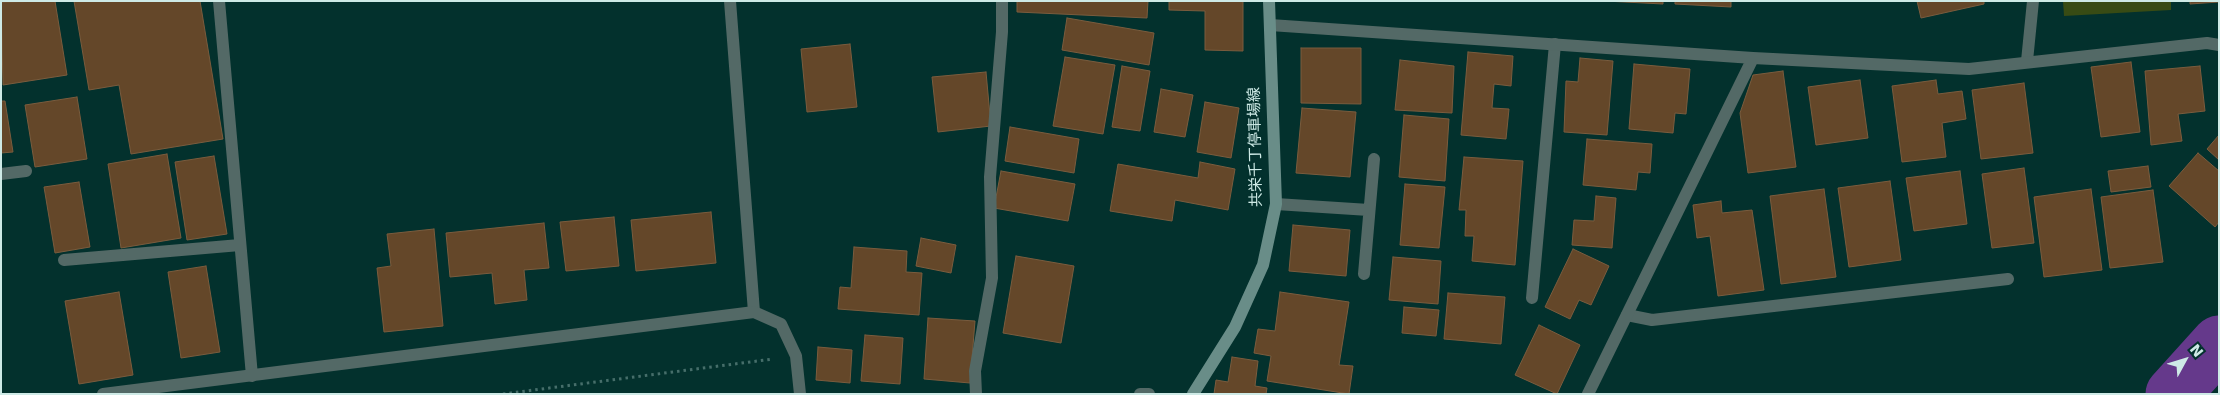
<!DOCTYPE html>
<html>
<head>
<meta charset="utf-8">
<style>
  body { margin:0 }
  #map { position:relative; width:2220px; height:395px; overflow:hidden; background:#03312d; font-family:"DejaVu Sans",sans-serif }
  canvas { display:block }
  .frame { position:absolute; inset:0; border:2px solid #ceeae6; pointer-events:none }
  .north { position:absolute; left:2160px; top:335px; width:50px; height:50px; -webkit-text-stroke:4px #03312d; paint-order:stroke; rotate:51deg; font-size:14px; font-weight:700; line-height:20px; text-align:center; color:#ceeae6 }
  .north::after { content:''; display:block; margin:auto; width:18px; height:22px; background:#ceeae6; clip-path:polygon(50% 0,100% 100%,50% 72%,0 100%) }
</style>
</head>
<body>
<div id="map">
<canvas width="2220" height="395"></canvas>
<div class="frame"></div>
<div class="north">N</div>
</div>
<script>
const ctx = document.querySelector('canvas').getContext('2d');
ctx.lineJoin = 'round';
function fillPath(path, color) { ctx.fillStyle = color; ctx.fill(path, 'evenodd'); }
const shape = rows => new Path2D(rows.map(r => 'M' + r).join(''));
function strokePath(path, color, width, dash) { ctx.strokeStyle = color; ctx.lineWidth = width; ctx.lineCap = dash ? 'butt' : 'round'; ctx.setLineDash(dash || []); ctx.stroke(path); }
function label(font, color, halo, rows, align = 'center') {
  ctx.font = font + ' "DejaVu Sans","Noto Sans JP",sans-serif'; ctx.lineWidth = 4; ctx.setLineDash([]); ctx.textBaseline = 'middle'; ctx.strokeStyle = halo; ctx.fillStyle = color; for (const [text, x, y, turn = 0] of rows) {
    ctx.save(); ctx.translate(x, y); ctx.rotate((+turn || 0) * Math.PI / 180); ctx.textAlign = isNaN(turn) ? turn : align; if (halo) ctx.strokeText(text, 0, 0); ctx.fillText(text, 0, 0); ctx.restore();
  }
}
fillPath(shape([
  [2063,1,2171,1,2171,10,2064,16]
]), '#384b14');
strokePath(shape([
  [2173,394,2219,343]
]), '#65398b', 55);
const building = shape([
  [55,1,67,75,3,85,1,2,55,1],
  [74,1,200,1,223,139,131,154,119,85,89,90,74,1],
  [1017,1,1148,1,1147,18,1017,12,1017,1],
  [1169,1,1243,1,1243,51,1205,50,1205,11,1169,10,1169,1],
  [1605,1,1663,1,1663,4,1605,1],
  [1675,1,1731,1,1731,7,1675,4,1675,1],
  [1917,1,1984,1,1984,4,1921,18,1917,1],
  [2190,1,2219,1,2219,2,2190,4,2190,1],
  [1067,18,1154,33,1149,65,1062,50,1067,18],
  [850,44,857,107,807,112,801,49,850,44],
  [1301,48,1361,48,1361,104,1301,103,1301,48],
  [1468,52,1513,56,1511,86,1494,84,1492,108,1509,109,1506,139,1461,135,1468,52],
  [1065,57,1115,65,1103,134,1053,126,1065,57],
  [1580,58,1613,61,1607,135,1564,132,1566,81,1578,82,1580,58],
  [1400,60,1454,66,1452,113,1395,110,1400,60],
  [2131,62,2140,132,2101,137,2091,67,2131,62],
  [1634,64,1690,69,1686,114,1675,113,1673,133,1629,129,1634,64],
  [1122,66,1150,71,1140,131,1112,127,1122,66],
  [2200,66,2205,111,2178,114,2182,141,2151,145,2145,71,2200,66],
  [1783,71,1796,167,1748,173,1740,113,1753,75,1783,71],
  [986,72,991,126,938,132,932,77,986,72],
  [1860,80,1868,138,1816,145,1808,87,1860,80],
  [1936,80,1938,94,1962,91,1966,119,1942,123,1946,157,1902,162,1892,86,1936,80],
  [2024,83,2033,153,1981,159,1972,90,2024,83],
  [1161,89,1193,95,1185,137,1154,132,1161,89],
  [77,97,87,159,35,167,25,105,77,97],
  [1,101,5,101,13,152,1,153,1,101],
  [1205,102,1239,108,1231,158,1197,152,1205,102],
  [1302,108,1356,112,1350,177,1296,173,1302,108],
  [1404,115,1449,119,1445,181,1399,177,1404,115],
  [1010,127,1079,139,1074,173,1005,161,1010,127],
  [2219,135,2219,160,2207,149,2219,135],
  [1587,139,1652,144,1650,173,1638,172,1636,190,1583,185,1587,139],
  [2198,153,2219,171,2219,222,2215,227,2169,186,2198,153],
  [167,154,181,238,121,248,108,164,167,154],
  [214,156,227,234,187,240,175,162,214,156],
  [1464,157,1523,161,1515,265,1472,261,1474,236,1465,236,1466,210,1459,210,1464,157],
  [1200,162,1235,169,1228,210,1175,200,1172,221,1110,211,1118,164,1198,178,1200,162],
  [2148,166,2151,187,2111,192,2108,171,2148,166],
  [2024,168,2034,243,1992,248,1982,174,2024,168],
  [1001,171,1075,184,1068,221,994,208,1001,171],
  [1960,171,1967,224,1914,231,1906,178,1960,171],
  [1890,181,1901,260,1849,267,1838,188,1890,181],
  [79,182,90,247,55,253,44,187,79,182],
  [1405,184,1445,187,1439,248,1400,245,1405,184],
  [1824,189,1836,277,1781,284,1770,196,1824,189],
  [2091,189,2102,270,2044,277,2034,197,2091,189],
  [2153,190,2163,262,2110,268,2101,197,2153,190],
  [1596,196,1616,198,1612,248,1572,245,1574,220,1594,221,1596,196],
  [1721,201,1722,213,1752,210,1764,290,1718,296,1710,236,1697,238,1693,205,1721,201],
  [711,212,716,263,636,271,631,220,711,212],
  [614,217,619,266,566,271,560,222,614,217],
  [544,223,549,268,524,270,527,300,495,304,492,273,450,277,446,233,544,223],
  [1293,225,1350,230,1346,276,1289,271,1293,225],
  [434,229,443,326,384,332,377,268,391,266,387,234,434,229],
  [921,238,956,245,951,273,916,266,921,238],
  [854,247,907,251,906,272,922,273,919,315,838,309,840,287,851,288,854,247],
  [1573,249,1609,266,1591,305,1579,300,1570,319,1545,307,1573,249],
  [1016,256,1074,266,1061,343,1003,333,1016,256],
  [1393,257,1441,261,1438,304,1389,300,1393,257],
  [206,266,220,352,181,358,168,272,206,266],
  [119,292,133,375,79,384,65,301,119,292],
  [1280,292,1349,302,1339,365,1353,366,1349,394,1267,381,1271,356,1254,353,1258,329,1275,331,1280,292],
  [1448,293,1505,297,1501,344,1444,339,1448,293],
  [1404,307,1439,310,1436,336,1402,333,1404,307],
  [928,318,975,321,970,383,924,379,928,318],
  [1539,325,1580,345,1557,394,1515,375,1539,325],
  [865,335,903,338,900,384,861,381,865,335],
  [818,347,852,350,850,383,816,380,818,347],
  [1232,357,1258,361,1255,386,1267,388,1266,394,1214,394,1216,380,1228,382,1232,357]
]);
fillPath(building, '#644729');
strokePath(building, '#7a5c3e', 1);
strokePath(shape([
  [503,394,773,359]
]), '#466e6a', 3, [2.5, 4]);
strokePath(shape([
  [219,1,252,376],
  [730,1,754,312],
  [2027,61,2033,1],
  [1,174,26,171],
  [1276,204,1369,210],
  [64,260,240,245],
  [1364,274,1374,159],
  [1532,298,1555,44],
  [1627,315,1652,320,2008,279],
  [976,394,975,371,992,278,990,177,1002,32,1002,1],
  [1140,394,1149,394]
]), '#536966', 12);
strokePath(shape([
  [1270,25,1753,58,1969,69,2207,43,2219,45],
  [103,394,754,312,781,324,796,356,800,394],
  [1588,394,1753,58]
]), '#536966', 12);
strokePath(shape([
  [1193,394,1235,327,1263,265,1276,204,1269,1]
]), '#698d88', 12);
label('15px', '#ceeae6', '#03312d', [
  ["共栄千丁停車場線",1256,147,-91]
]);
</script>
</body>
</html>
